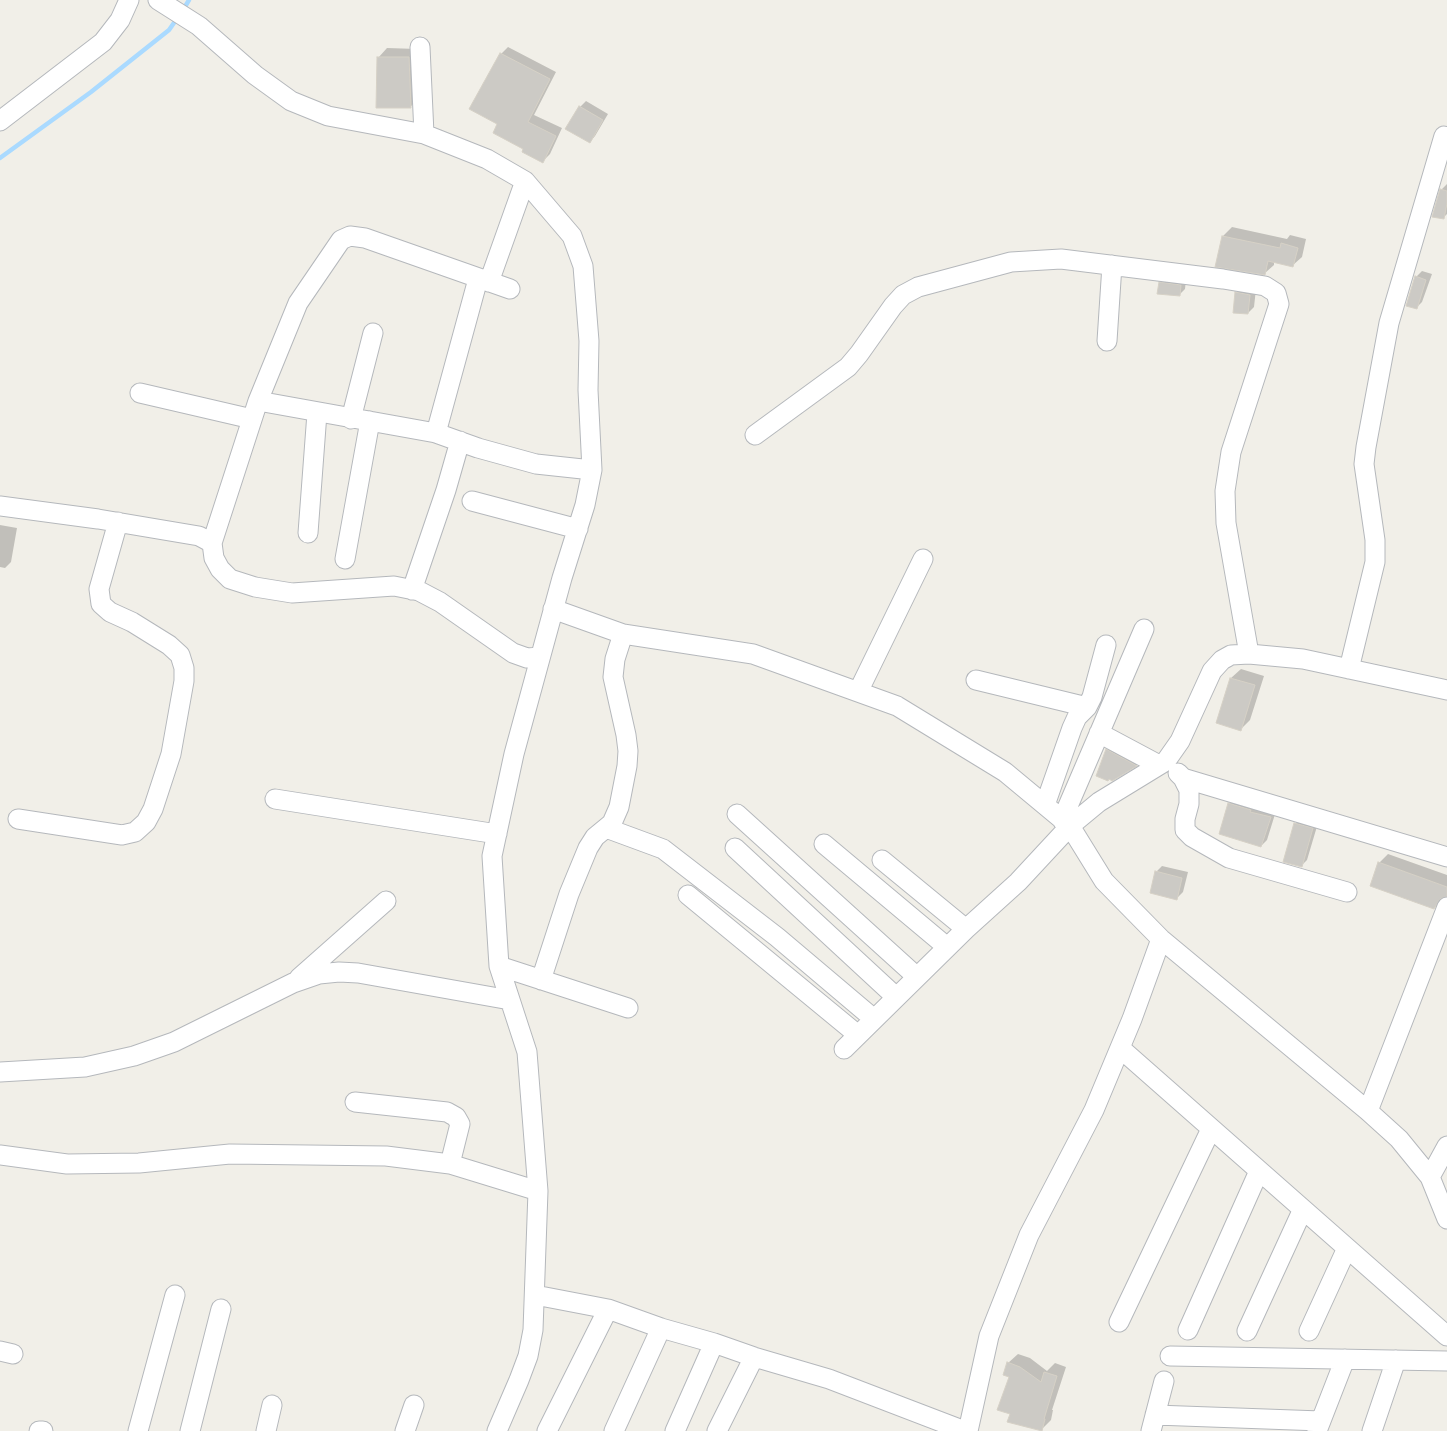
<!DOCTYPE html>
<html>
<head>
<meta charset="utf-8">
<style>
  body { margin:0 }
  canvas { display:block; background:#f1efe8 }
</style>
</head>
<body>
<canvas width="1447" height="1431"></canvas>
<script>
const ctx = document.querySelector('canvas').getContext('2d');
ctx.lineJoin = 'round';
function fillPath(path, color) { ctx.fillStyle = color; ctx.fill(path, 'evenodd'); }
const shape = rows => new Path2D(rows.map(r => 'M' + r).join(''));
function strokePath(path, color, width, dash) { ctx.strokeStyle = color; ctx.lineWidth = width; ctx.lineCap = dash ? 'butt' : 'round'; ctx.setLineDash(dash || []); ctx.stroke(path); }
fillPath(shape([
  [508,47,556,72,534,115,562,128,550,154,543,161,525,149,499,124,501,54],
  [387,48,418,49,420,98,410,107,378,58],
  [586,101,608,114,595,136,590,142,580,107],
  [1447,184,1447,214,1443,218,1441,190],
  [1232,227,1287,239,1290,235,1306,239,1302,257,1293,265,1274,261,1274,265,1265,273,1223,236],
  [1422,271,1432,274,1422,302,1416,308,1416,277],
  [1166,277,1186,280,1185,289,1179,295,1160,283],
  [1242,287,1256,289,1254,307,1248,313,1236,293],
  [0,525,17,528,11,562,5,568,0,567],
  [1241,669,1264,676,1250,720,1240,730,1217,722,1231,678],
  [1113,744,1141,759,1136,765,1112,779,1107,750],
  [1235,798,1276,811,1267,840,1261,846,1229,804],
  [1301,818,1318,823,1307,860,1301,866,1295,824],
  [1388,854,1447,875,1447,895,1434,908,1379,863],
  [1162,866,1188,872,1183,892,1177,898,1156,872],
  [1018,1354,1030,1358,1047,1371,1055,1363,1066,1367,1052,1410,1053,1410,1051,1420,1041,1430,1011,1413,1011,1376,1008,1363]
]), '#0003');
strokePath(shape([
  [183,10,189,0],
  [0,158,91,92,169,30,178,17]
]), '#aadaff', 4.5);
const building = shape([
  [500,53,550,79,528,122,556,136,543,163,522,152,523,149,493,133,497,124,469,109,500,53],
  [377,57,409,57,411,108,376,108,377,57],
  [579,106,603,120,590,143,565,129,579,106],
  [1440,189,1447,191,1447,203,1444,219,1432,217,1440,189],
  [1222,236,1280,248,1281,243,1298,248,1293,267,1268,261,1265,275,1215,267,1222,236],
  [1415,276,1426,280,1417,309,1406,306,1415,276],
  [1159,282,1181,285,1180,296,1157,294,1159,282],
  [1235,292,1250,295,1248,314,1233,313,1235,292],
  [1230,678,1255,685,1241,731,1216,723,1230,678],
  [1106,749,1137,766,1112,781,1109,779,1108,781,1096,776,1106,749],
  [1228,803,1251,810,1250,812,1271,817,1261,847,1219,834,1228,803],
  [1294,823,1313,828,1302,867,1283,862,1294,823],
  [1378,862,1447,887,1447,896,1440,899,1434,909,1370,886,1378,862],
  [1155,871,1182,878,1177,900,1150,893,1155,871],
  [1007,1362,1020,1367,1041,1382,1044,1372,1057,1376,1044,1419,1045,1419,1042,1431,1007,1422,1010,1414,997,1410,1009,1377,1003,1375,1007,1362]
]);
fillPath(building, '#cccac5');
strokePath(building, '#d6d1c6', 1);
const minor = shape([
  [158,0,199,26,255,75,291,101,328,116,424,134,487,159,525,181,572,236,583,266,589,341,588,390,592,470,585,505,562,578,514,754,492,856,499,966,527,1052,538,1191,533,1330,528,1356,519,1380,497,1431],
  [420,47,424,134],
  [0,121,103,42,120,20,129,0],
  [489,282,525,181],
  [1107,341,1112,265],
  [140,393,252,419],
  [258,401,436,433,478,448,536,464,592,470],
  [351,419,373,333],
  [436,433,478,279],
  [755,435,848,367,859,354,893,306,903,295,918,287,1011,262,1061,259,1223,279,1265,286,1276,293,1279,304,1231,452,1225,491,1226,523,1249,654],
  [472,501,578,529],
  [0,506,98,519,199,536,212,543,214,558,220,569,230,579,255,587,292,593,394,586,419,591,440,602,513,653,527,658,540,657],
  [308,533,317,413],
  [212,543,258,401,298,303,341,240,350,236,365,238,510,289],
  [345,559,370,421],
  [412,590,446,490,460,441],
  [553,609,623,634,753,654,897,706,1005,772,1070,826,1104,881,1161,939,1368,1111,1399,1139,1430,1177,1447,1219],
  [1349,669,1375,562,1375,540,1364,464,1366,447,1389,323,1444,136],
  [976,680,1087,707],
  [858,692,923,559],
  [1099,733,1159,765],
  [1178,773,1183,778,1189,790,1189,804,1185,819,1185,830,1192,837,1229,858,1347,892],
  [1183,778,1447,857],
  [275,799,497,834],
  [1045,805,1072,728,1077,717,1087,707,1092,697,1106,645],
  [737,814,917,977],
  [18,819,122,835,135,832,146,822,153,809,171,754,184,681,184,668,180,655,169,645,132,622,110,612,101,604,99,589,118,522],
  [1062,820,1144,629],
  [606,828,663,849,777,937,874,1019],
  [824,844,947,947],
  [735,848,896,997],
  [882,860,966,929],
  [688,895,858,1035],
  [499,966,628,1008],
  [299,978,386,901],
  [541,980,569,894,588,848,595,837,612,823,619,807,627,766,628,751,626,735,613,677,615,659,623,634],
  [1120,1048,1447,1336],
  [844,1049,966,929,1018,882,1070,826,1099,802,1166,761,1180,741,1212,671,1222,660,1231,655,1249,654,1303,659,1447,690],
  [0,1072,85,1067,134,1056,174,1042,293,983,319,974,339,972,358,973,510,1000],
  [355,1102,447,1112,456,1117,460,1124,450,1164],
  [1368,1111,1447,907],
  [0,1155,67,1164,139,1163,230,1154,386,1156,450,1164,538,1191],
  [1430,1177,1447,1146],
  [535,1295,608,1309,661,1328,714,1343,754,1357,829,1379,965,1431],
  [1119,1322,1211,1129],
  [1188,1330,1259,1171],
  [1247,1331,1303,1209],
  [1309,1331,1347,1248],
  [0,1351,13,1354],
  [1170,1356,1447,1361],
  [1155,1415,1321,1421],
  [39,1431,43,1431],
  [138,1431,175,1295],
  [190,1431,221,1309],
  [266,1431,272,1405],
  [405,1431,414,1405],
  [547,1431,608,1309],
  [614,1431,661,1328],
  [675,1431,714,1343],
  [717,1431,754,1357],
  [968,1431,989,1336,1029,1235,1094,1110,1132,1019,1161,939],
  [1151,1431,1164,1381],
  [1317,1431,1345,1359],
  [1372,1431,1396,1360]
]);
strokePath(minor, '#b5b8bc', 21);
strokePath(minor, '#fff', 19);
</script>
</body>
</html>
